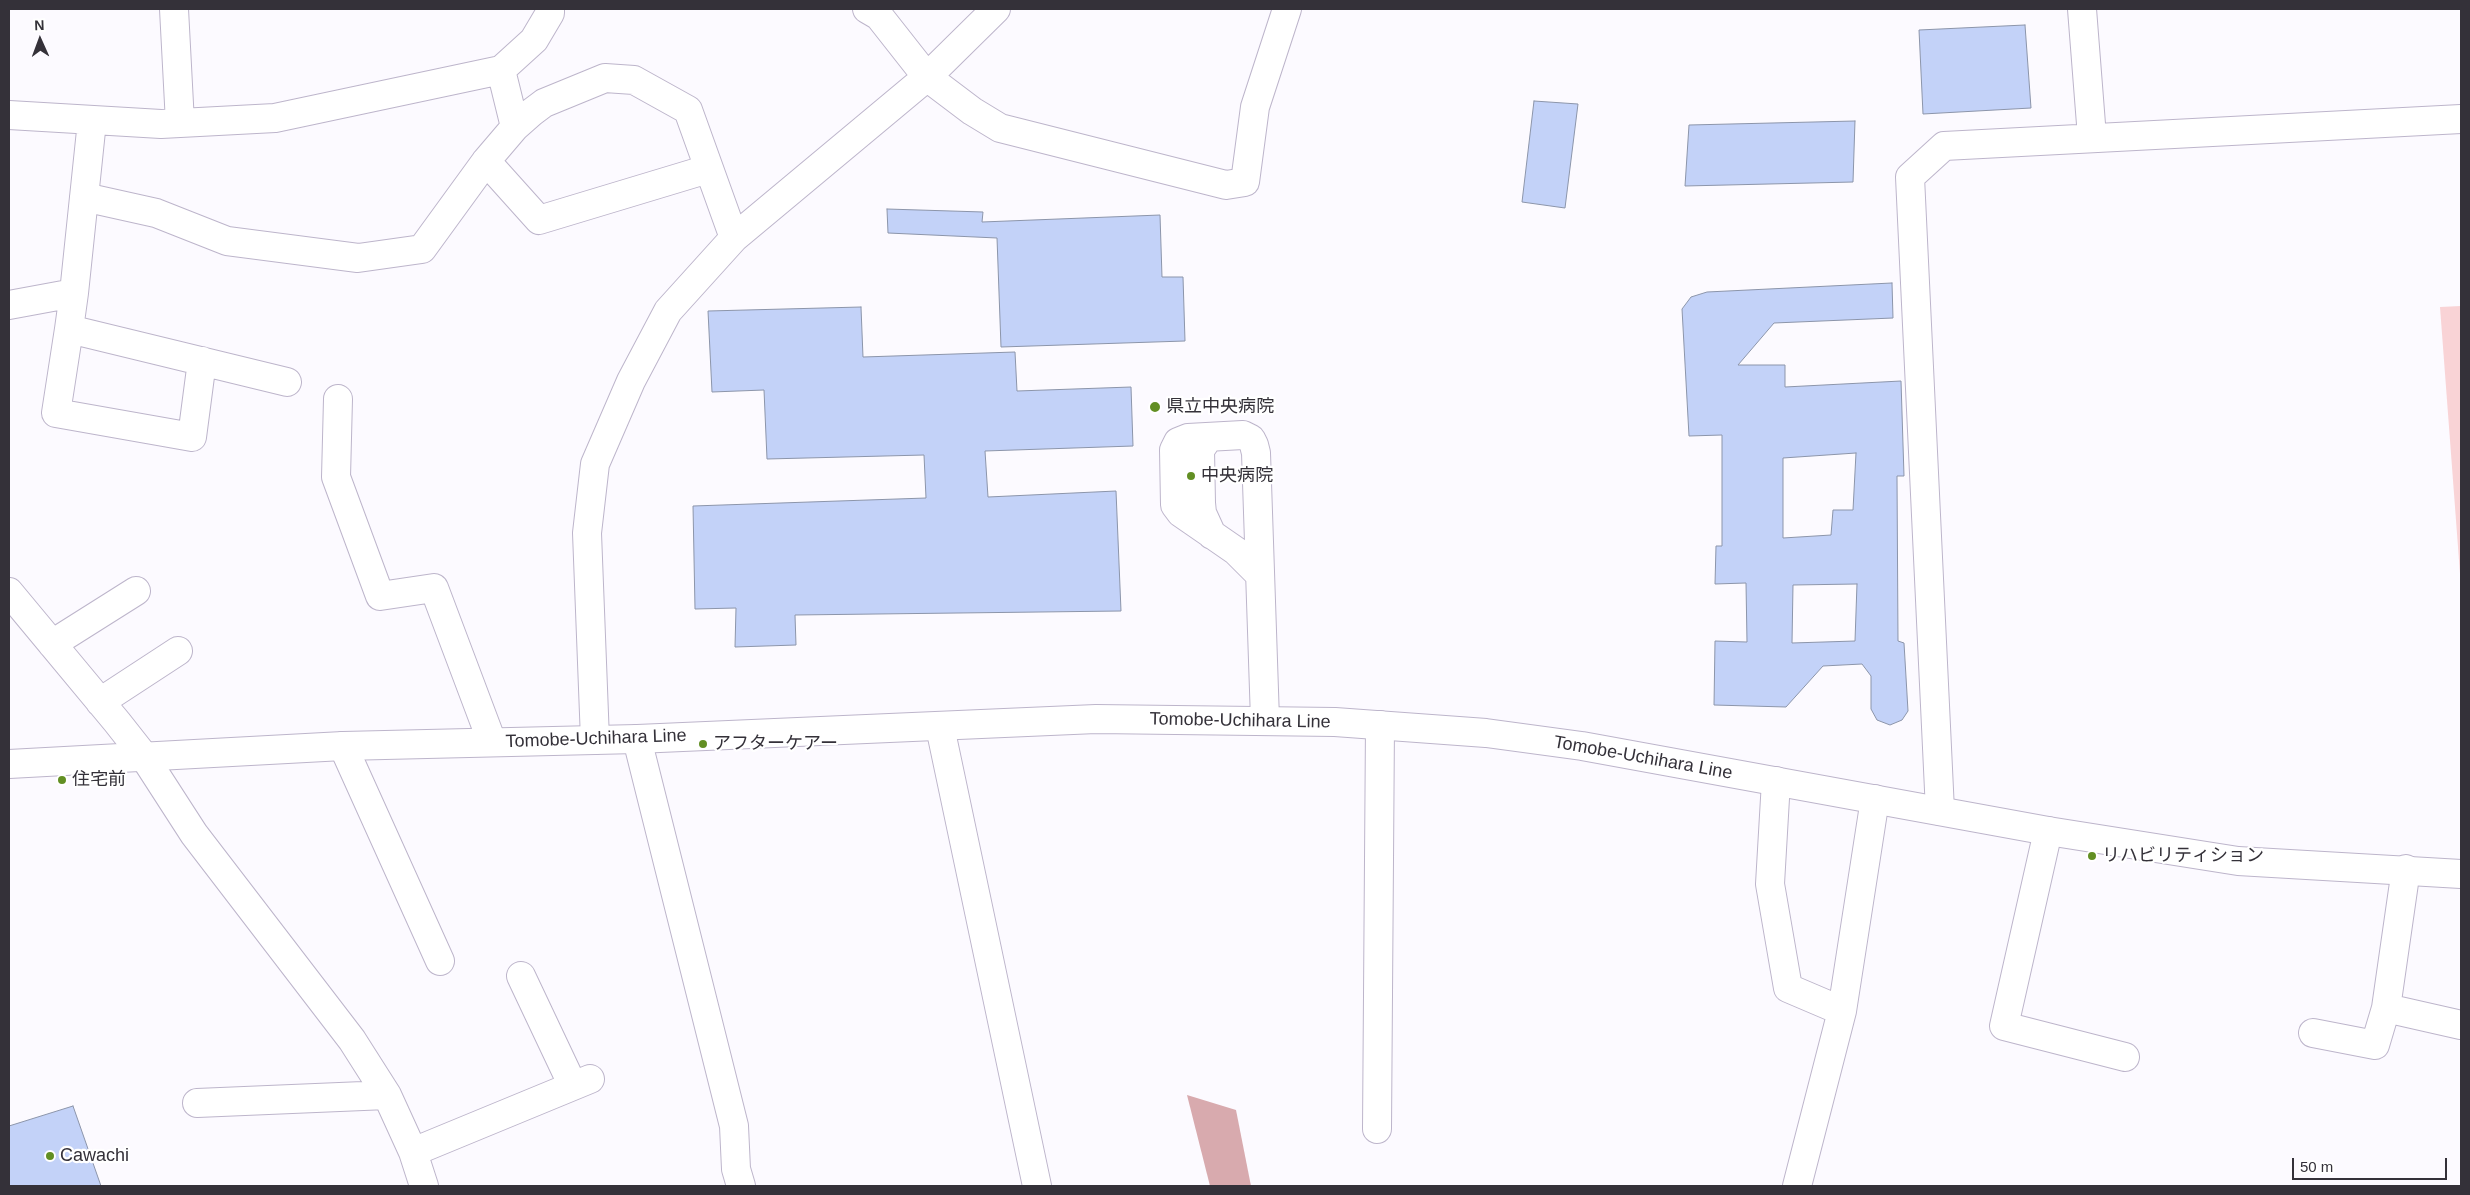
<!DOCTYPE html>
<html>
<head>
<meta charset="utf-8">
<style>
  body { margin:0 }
  #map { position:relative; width:2470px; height:1195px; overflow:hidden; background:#fcfaff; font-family:Helvetica,sans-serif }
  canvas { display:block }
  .frame { position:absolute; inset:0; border:10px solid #343139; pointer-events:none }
  .north { position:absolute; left:15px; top:15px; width:50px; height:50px; -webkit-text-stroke:4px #fff; paint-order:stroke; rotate:358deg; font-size:14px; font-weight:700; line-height:20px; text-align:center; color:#343139 }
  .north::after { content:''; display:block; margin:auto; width:18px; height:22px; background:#343139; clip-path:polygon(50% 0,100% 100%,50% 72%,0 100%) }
  .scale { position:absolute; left:2292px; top:1158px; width:155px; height:22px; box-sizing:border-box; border:2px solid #343139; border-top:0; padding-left:6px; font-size:15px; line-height:18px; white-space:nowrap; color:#343139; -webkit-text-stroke:4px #fff; paint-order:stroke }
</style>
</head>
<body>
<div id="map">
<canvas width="2470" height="1195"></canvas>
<div class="frame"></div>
<div class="north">N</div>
<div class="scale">50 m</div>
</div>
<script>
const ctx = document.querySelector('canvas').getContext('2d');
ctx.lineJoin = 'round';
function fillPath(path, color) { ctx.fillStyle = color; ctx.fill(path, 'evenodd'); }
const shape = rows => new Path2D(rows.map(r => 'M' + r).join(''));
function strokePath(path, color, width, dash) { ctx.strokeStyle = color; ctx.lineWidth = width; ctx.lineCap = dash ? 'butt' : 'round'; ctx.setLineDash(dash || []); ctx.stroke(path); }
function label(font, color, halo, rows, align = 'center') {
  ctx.font = font + ' Helvetica,"Noto Sans JP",sans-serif'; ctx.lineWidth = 4.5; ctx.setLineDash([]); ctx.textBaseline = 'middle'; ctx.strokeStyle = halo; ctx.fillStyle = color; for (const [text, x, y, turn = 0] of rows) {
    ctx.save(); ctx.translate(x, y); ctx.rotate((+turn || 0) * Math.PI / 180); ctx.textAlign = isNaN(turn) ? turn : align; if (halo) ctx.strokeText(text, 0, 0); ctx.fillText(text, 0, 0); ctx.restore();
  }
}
fillPath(shape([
  [2461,306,2461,587,2440,307]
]), '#f9d3d6');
fillPath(shape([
  [1187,1095,1236,1110,1251,1186,1210,1186]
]), '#d8aaae');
const building = shape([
  [2025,25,2031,108,1923,114,1919,30,2025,25],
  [1534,101,1578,104,1565,208,1522,202,1534,101],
  [1855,121,1853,182,1685,186,1689,125,1855,121],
  [887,209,983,212,982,222,1160,215,1162,277,1183,277,1185,341,1001,347,997,238,888,233,887,209],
  [1892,283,1893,318,1774,323,1738,365,1785,365,1785,387,1901,381,1904,476,1897,476,1898,641,1904,643,1908,711,1902,720,1890,725,1877,720,1871,709,1871,676,1862,664,1823,666,1786,707,1714,705,1715,641,1747,642,1746,583,1715,584,1716,546,1722,546,1722,435,1689,436,1682,309,1691,297,1707,292,1892,283],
  [1856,453,1853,510,1833,510,1831,535,1783,538,1783,458,1856,453],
  [1857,584,1855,641,1792,643,1793,585,1857,584],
  [861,307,863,357,1015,352,1017,391,1131,387,1133,446,985,451,988,497,1116,491,1121,611,795,615,796,645,735,647,736,608,695,609,693,506,926,498,924,455,767,459,764,390,712,392,708,311,861,307],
  [73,1106,101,1186,9,1186,9,1126,73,1106]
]);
fillPath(building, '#c3d2f8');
strokePath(building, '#8c95aa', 1);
const minor = shape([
  [174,9,180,123],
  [867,9,879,16,927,77,972,111,1000,128,1226,185,1245,182,1255,107,1287,9],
  [2082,9,2092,137],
  [501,70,515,127],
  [9,115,161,124,275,118,501,70,534,40,550,13,550,9],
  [486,161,539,220,708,169],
  [84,197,156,213,227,241,358,258,422,249,486,161,515,127,532,112,544,103,605,78,634,80,688,110,734,238],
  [74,293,69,329,287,382],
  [9,305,74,293,92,121],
  [69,329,56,413,192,437,202,361],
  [338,399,336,477,380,596,434,588,492,742],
  [1209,437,1200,450,1201,503,1202,513,1212,535],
  [1260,575,1236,551,1181,513,1175,505,1174,450,1178,442,1188,438,1243,435,1251,439,1254,445,1256,453,1265,720],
  [9,592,117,722,143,755,194,834,352,1040,387,1095,413,1152,424,1186],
  [52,644,136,591],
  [100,702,178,651],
  [940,727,1037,1186],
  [637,739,734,1126,736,1169,741,1186],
  [595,740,587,533,595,464,631,381,668,311,734,238,927,77,996,9],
  [343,746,440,961],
  [1776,781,1770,884,1788,988,1842,1011],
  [1940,811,1910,177,1944,146,2461,119],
  [2048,831,2004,1026,2125,1057],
  [521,976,573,1086],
  [2386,1008,2461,1025],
  [2313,1033,2375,1045,2386,1008,2406,869],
  [197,1103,387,1095],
  [1377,1129,1380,725],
  [413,1152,590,1079],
  [1797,1186,1842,1011,1875,799]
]);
const major = shape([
  [9,764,343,746,637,739,1096,719,1335,722,1486,733,1582,746,2048,831,2238,861,2461,874]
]);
strokePath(minor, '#bdb5cb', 30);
strokePath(major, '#bdb5cb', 30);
strokePath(minor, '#fff', 28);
strokePath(major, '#fff', 28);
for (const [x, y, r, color] of [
  [1155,407,6,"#628f23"],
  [1191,476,5,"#628f23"],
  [703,744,5,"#628f23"],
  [62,780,5,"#628f23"],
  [2092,856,5,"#628f23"],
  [50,1156,5,"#628f23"]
]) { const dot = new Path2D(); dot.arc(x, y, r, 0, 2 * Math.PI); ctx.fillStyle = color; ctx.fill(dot); strokePath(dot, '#fff', 2); }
label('18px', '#343139', '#fff', [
  ["県立中央病院",1166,407],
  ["中央病院",1201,476],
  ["アフターケアー",713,744],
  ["住宅前",72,780],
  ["リハビリティション",2102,856],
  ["Cawachi",60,1156]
], 'left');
label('18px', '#343139', '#fff', [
  ["Tomobe-Uchihara Line",1240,721,1],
  ["Tomobe-Uchihara Line",596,739,-2],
  ["Tomobe-Uchihara Line",1643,758,10]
]);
</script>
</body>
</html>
